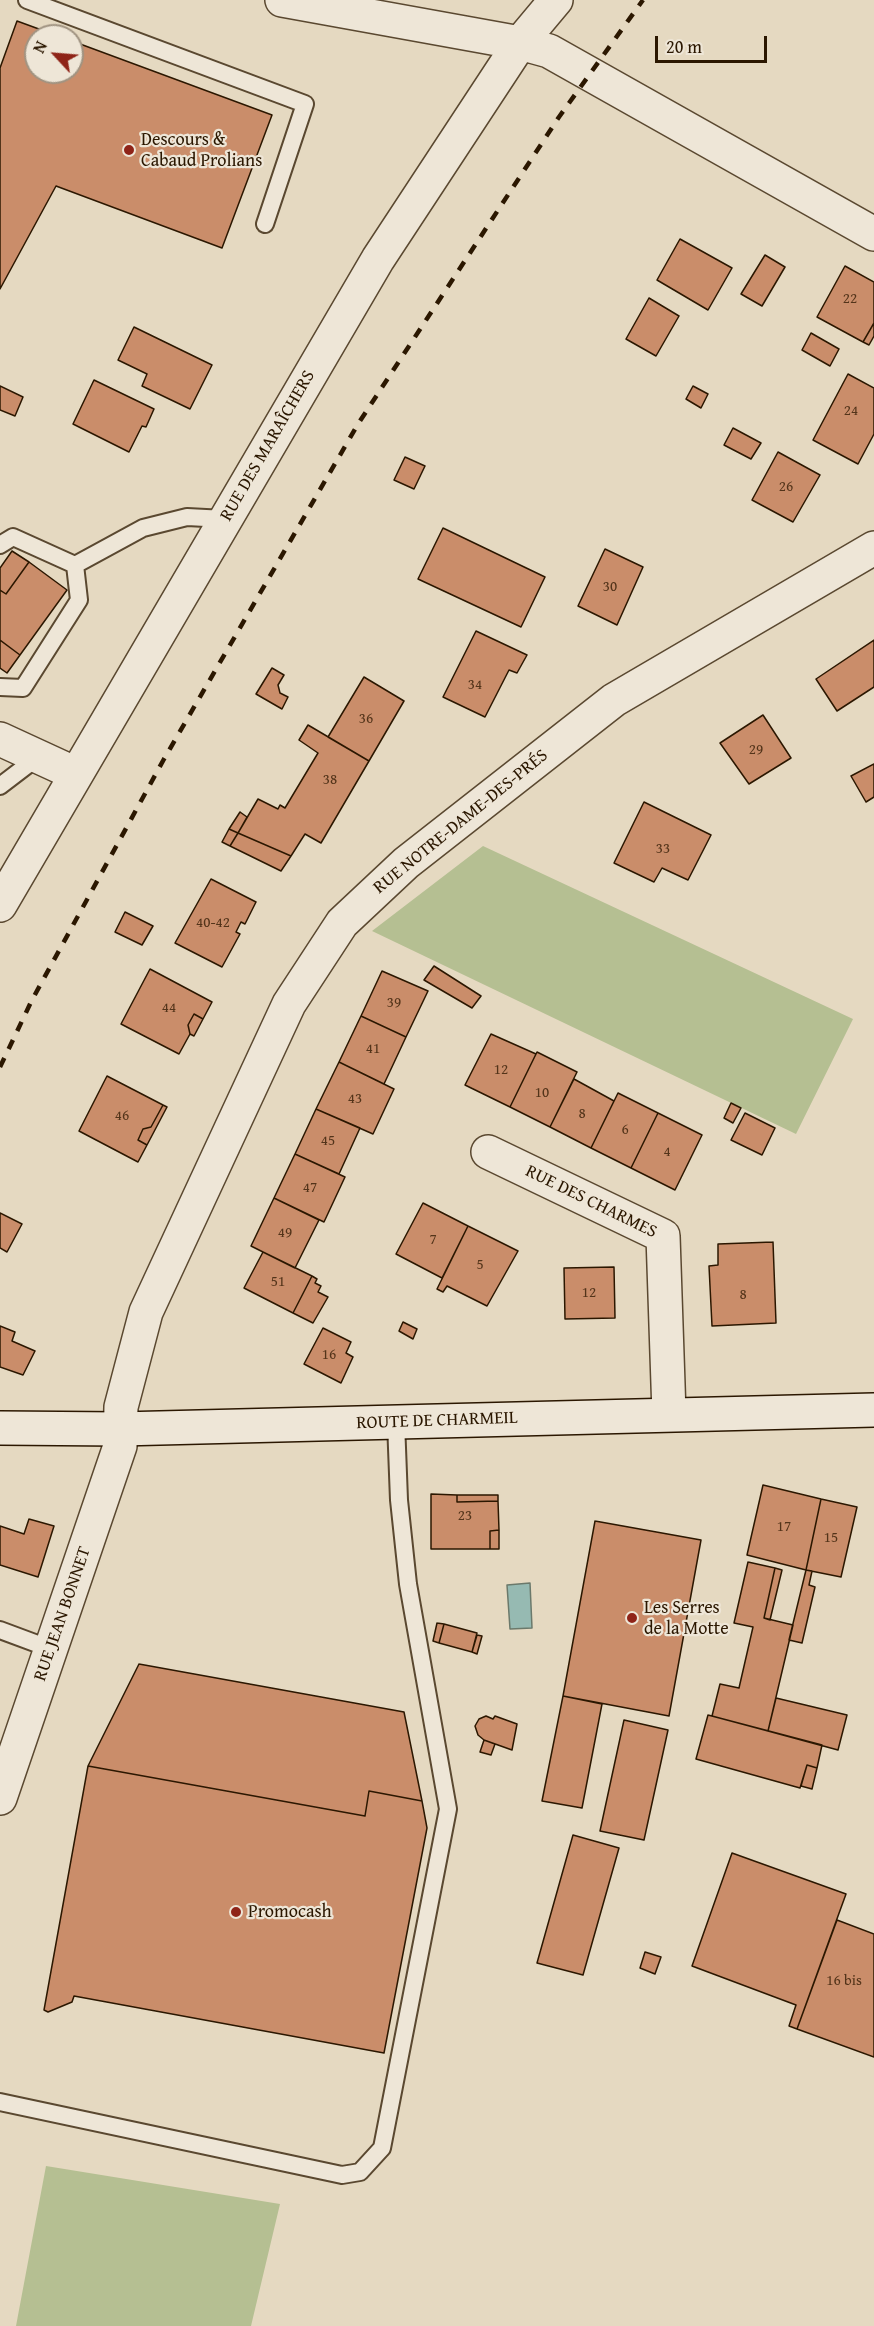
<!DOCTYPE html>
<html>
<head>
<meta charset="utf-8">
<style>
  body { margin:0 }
  #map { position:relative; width:874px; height:2326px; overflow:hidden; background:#e5d9c1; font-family:"Gentium Book Plus",serif }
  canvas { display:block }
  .north { position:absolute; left:24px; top:24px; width:60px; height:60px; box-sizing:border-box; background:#eee6d7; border:2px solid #a09381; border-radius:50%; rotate:296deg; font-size:16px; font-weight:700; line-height:24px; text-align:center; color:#2b1700 }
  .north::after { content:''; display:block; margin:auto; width:21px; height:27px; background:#8f2418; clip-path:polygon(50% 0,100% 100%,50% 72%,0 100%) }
  .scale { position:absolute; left:655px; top:36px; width:112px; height:27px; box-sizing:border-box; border:3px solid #2b1700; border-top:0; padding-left:8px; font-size:18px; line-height:21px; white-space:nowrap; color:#2b1700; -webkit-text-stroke:4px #eee6d7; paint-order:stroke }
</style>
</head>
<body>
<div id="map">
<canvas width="874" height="2326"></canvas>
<div class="north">N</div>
<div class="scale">20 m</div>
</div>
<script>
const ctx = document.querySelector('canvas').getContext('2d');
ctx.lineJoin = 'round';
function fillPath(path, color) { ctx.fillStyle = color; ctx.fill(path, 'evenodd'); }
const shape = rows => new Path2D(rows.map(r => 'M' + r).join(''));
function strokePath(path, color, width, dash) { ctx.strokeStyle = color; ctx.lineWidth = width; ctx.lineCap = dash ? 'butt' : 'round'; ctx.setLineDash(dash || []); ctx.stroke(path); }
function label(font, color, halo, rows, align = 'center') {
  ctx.font = font + ' "Gentium Book Plus",serif'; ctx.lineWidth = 4.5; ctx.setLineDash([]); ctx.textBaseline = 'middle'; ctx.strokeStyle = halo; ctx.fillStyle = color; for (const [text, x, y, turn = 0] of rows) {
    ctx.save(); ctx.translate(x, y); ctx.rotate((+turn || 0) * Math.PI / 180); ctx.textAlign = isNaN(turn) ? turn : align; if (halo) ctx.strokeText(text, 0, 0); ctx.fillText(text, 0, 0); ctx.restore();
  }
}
fillPath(shape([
  [483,846,853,1019,796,1134,372,931],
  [46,2166,280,2204,251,2326,16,2326]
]), '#b5bf92');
const water = shape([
  [530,1583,532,1628,510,1629,507,1585,530,1583]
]);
fillPath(water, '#96bab2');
strokePath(water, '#6b796b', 1.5);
const building = shape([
  [17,21,58,36,36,36,36,72,72,72,72,41,272,115,222,248,56,186,0,289,0,68,17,21],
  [680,239,732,268,708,310,657,280,680,239],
  [765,255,785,267,762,306,741,294,765,255],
  [845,266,874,282,874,323,863,342,817,317,845,266],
  [649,298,679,316,656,356,626,339,649,298],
  [874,323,874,336,869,345,863,342,874,323],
  [134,327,212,365,190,409,142,386,147,374,118,360,134,327],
  [811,333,839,349,830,366,802,350,811,333],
  [848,374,874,388,874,434,858,464,813,440,848,374],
  [94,380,154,409,146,427,142,426,129,452,73,424,94,380],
  [0,386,23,397,15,416,0,410,0,386],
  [693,386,708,394,701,408,686,399,693,386],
  [733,428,761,443,751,459,724,445,733,428],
  [778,452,820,475,793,522,752,500,778,452],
  [405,457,425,466,414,489,394,480,405,457],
  [443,528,545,577,521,627,418,579,443,528],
  [605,549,643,567,617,625,578,606,605,549],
  [12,551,29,562,6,594,0,590,0,568,12,551],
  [29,562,67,590,20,655,0,640,0,590,6,594,29,562],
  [476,631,527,655,517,673,509,670,485,717,443,697,476,631],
  [0,640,20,655,7,673,0,668,0,640],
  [874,640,874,687,837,711,816,679,874,640],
  [272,668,284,675,278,685,280,693,288,697,282,709,256,694,272,668],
  [364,677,404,701,369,761,328,737,364,677],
  [763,715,791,758,749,784,720,743,763,715],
  [308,725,369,761,321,843,305,834,291,856,238,833,258,799,278,809,280,805,285,808,318,753,299,740,308,725],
  [874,764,874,797,866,802,851,776,874,764],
  [644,802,711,835,688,880,662,868,654,882,614,863,644,802],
  [240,812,247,817,238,833,229,829,240,812],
  [229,829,238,833,230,846,222,842,229,829],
  [238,833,291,856,281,871,230,846,238,833],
  [211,879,256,902,245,924,241,922,236,932,240,934,222,967,175,943,211,879],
  [125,912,153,926,142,945,115,932,125,912],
  [434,966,481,996,472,1008,424,980,434,966],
  [150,969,212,1002,203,1019,194,1014,188,1025,190,1034,179,1054,121,1024,150,969],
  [382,971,428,991,406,1037,361,1016,382,971],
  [194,1014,203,1019,194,1036,190,1034,188,1025,194,1014],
  [361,1016,406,1037,384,1084,339,1062,361,1016],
  [491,1034,536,1054,510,1107,465,1085,491,1034],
  [537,1052,577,1072,550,1127,510,1107,537,1052],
  [339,1062,394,1089,373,1134,316,1109,339,1062],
  [107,1076,163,1105,151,1127,143,1129,138,1140,147,1145,138,1162,79,1131,107,1076],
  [574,1079,614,1101,591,1148,550,1127,574,1079],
  [618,1093,658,1113,631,1168,591,1148,618,1093],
  [731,1103,741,1108,733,1123,724,1118,731,1103],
  [163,1105,167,1107,147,1145,138,1140,143,1129,151,1127,163,1105],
  [316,1109,360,1128,339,1174,295,1154,316,1109],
  [658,1113,702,1135,675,1190,631,1168,658,1113],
  [745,1113,775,1128,762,1155,731,1140,745,1113],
  [295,1154,345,1177,324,1222,274,1198,295,1154],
  [274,1198,319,1220,295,1268,251,1246,274,1198],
  [423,1203,468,1226,442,1278,396,1254,423,1203],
  [0,1213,22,1224,7,1252,0,1248,0,1213],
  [468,1226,518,1251,487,1306,447,1286,443,1292,437,1289,468,1226],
  [773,1242,776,1323,712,1326,709,1266,718,1265,718,1244,773,1242],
  [263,1252,312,1276,293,1313,244,1288,263,1252],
  [614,1267,615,1318,565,1319,564,1268,614,1267],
  [312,1276,317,1279,315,1283,321,1286,318,1292,328,1297,313,1323,293,1313,312,1276],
  [403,1322,417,1329,413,1339,399,1331,403,1322],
  [0,1326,15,1332,12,1341,35,1351,23,1375,0,1367,0,1326],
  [323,1328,351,1342,346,1353,353,1357,341,1383,304,1364,323,1328],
  [763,1485,821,1499,806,1570,747,1555,763,1485],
  [431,1494,457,1495,457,1502,498,1501,499,1530,490,1531,490,1549,431,1549,431,1494],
  [457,1495,498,1495,498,1501,457,1502,457,1495],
  [821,1499,857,1507,841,1577,806,1570,821,1499],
  [29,1519,54,1526,38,1577,0,1565,0,1526,24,1534,29,1519],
  [595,1521,701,1540,669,1716,563,1696,595,1521],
  [499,1530,499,1549,490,1549,490,1531,499,1530],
  [748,1562,775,1568,764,1618,793,1625,768,1731,712,1716,720,1684,739,1688,753,1627,734,1623,748,1562],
  [775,1568,782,1570,770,1620,764,1618,775,1568],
  [806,1570,812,1571,809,1585,815,1587,802,1643,789,1640,806,1570],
  [437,1623,444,1624,439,1643,433,1641,437,1623],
  [444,1624,477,1633,472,1652,439,1643,444,1624],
  [477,1635,482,1636,477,1654,472,1652,477,1635],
  [139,1664,404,1712,422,1801,369,1791,365,1816,88,1766,139,1664],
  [563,1696,602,1704,582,1808,542,1801,563,1696],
  [776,1698,847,1715,838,1750,768,1731,776,1698],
  [708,1715,822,1745,817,1768,807,1765,800,1788,696,1759,708,1715],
  [486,1716,493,1719,495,1716,517,1724,512,1750,484,1740,478,1735,475,1726,479,1719,486,1716],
  [624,1720,668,1730,644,1840,600,1831,624,1720],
  [484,1740,495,1744,491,1755,480,1752,484,1740],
  [807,1765,817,1768,812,1789,801,1786,807,1765],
  [88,1766,365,1816,369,1791,422,1801,427,1828,384,2053,74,1996,72,2002,48,2012,44,2010,88,1766],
  [573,1835,619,1848,583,1975,537,1963,573,1835],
  [732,1853,846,1894,797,2029,789,2026,796,2005,692,1966,732,1853],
  [837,1920,874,1934,874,2057,797,2029,837,1920],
  [645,1952,661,1957,655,1974,640,1968,645,1952]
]);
fillPath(building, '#ca8d6a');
strokePath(building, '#2b1700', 1.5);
const lane = shape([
  [27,0,305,104,265,224],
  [0,545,13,537,75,565,143,528,187,517,225,519],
  [0,687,23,688,79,600,75,565],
  [0,786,38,757],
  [0,1630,51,1649],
  [0,2102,342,2175,360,2172,382,2148,448,1809,408,1584,399,1500,396,1422]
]);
const street = shape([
  [282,0,520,43,549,51,874,234],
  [0,739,76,774],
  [0,905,378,259,520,43,556,0],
  [488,1152,663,1236,669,1414],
  [0,1798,120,1446,121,1407,146,1312,289,1004,342,923,406,863,614,700,874,548]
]);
const secondary = shape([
  [0,1428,120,1429,874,1410]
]);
strokePath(lane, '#5a4830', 20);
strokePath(street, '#5a4830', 36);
strokePath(secondary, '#2b1700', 36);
strokePath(lane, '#eee6d7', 16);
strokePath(street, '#eee6d7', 33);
strokePath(secondary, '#eee6d7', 33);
strokePath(shape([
  [0,1067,32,1000,164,759,358,424,559,117,643,0]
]), '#2b1700', 4.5, [10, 10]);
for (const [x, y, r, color] of [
  [129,150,6,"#8f2418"],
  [632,1618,6,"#8f2418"],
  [236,1912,6,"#8f2418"]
]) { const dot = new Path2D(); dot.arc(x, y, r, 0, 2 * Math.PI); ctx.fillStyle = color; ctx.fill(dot); strokePath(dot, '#eee6d7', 2); }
label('15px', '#53341a', null, [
  ["22",850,299],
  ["24",851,411],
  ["26",786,487],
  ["30",610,587],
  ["34",475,685],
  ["36",366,719],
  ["29",756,750],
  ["38",330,780],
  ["33",663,849],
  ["40-42",213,923],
  ["39",394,1003],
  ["44",169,1008],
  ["41",373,1049],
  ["12",501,1070],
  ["10",542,1093],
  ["43",355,1099],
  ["8",582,1114],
  ["46",122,1116],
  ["6",625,1130],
  ["45",328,1141],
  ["4",667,1152],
  ["47",310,1188],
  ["49",285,1233],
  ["7",433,1240],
  ["5",480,1265],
  ["51",278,1282],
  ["12",589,1293],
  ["8",743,1295],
  ["16",329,1355],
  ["23",465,1516],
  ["17",784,1527],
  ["15",831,1538],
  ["16 bis",844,1981]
]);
label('18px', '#2b1700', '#eee6d7', [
  ["Descours &",141,140],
  ["Cabaud Prolians",141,161],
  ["Les Serres",644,1608],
  ["de la Motte",644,1629],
  ["Promocash",248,1912]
], 'left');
label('18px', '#2b1700', '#eee6d7', [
  ["RUE DES MARAÎCHERS",268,446,-60],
  ["RUE NOTRE-DAME-DES-PRÉS",461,822,-39],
  ["RUE DES CHARMES",591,1202,26],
  ["ROUTE DE CHARMEIL",437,1421,-2],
  ["RUE JEAN BONNET",63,1614,-71]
]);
</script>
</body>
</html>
